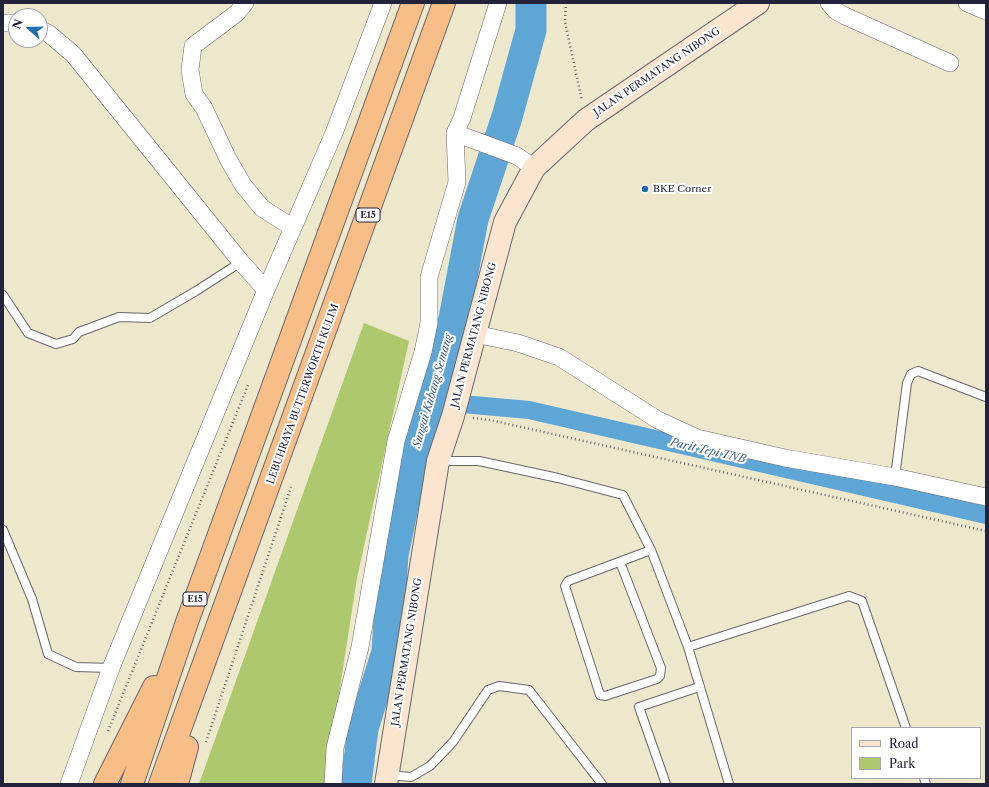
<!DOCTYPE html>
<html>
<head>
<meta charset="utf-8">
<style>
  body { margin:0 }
  #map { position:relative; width:989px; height:787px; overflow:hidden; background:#ede7cc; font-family:"Libre Caslon Text",serif }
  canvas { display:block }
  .frame { position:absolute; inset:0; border:4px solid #22223b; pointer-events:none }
  .legend { position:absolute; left:851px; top:727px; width:130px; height:52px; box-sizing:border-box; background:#fff; border:1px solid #a7a7b1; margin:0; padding:5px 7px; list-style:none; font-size:12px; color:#22223b }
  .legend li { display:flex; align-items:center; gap:8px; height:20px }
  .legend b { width:20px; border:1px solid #a7a7b1 }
  .north { position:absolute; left:8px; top:8px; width:40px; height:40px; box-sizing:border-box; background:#fff; border:1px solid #a7a7b1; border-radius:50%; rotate:290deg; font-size:11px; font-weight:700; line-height:16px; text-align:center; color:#22223b }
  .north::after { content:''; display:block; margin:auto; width:14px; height:18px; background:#1f6fb2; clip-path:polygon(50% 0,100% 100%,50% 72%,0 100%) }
</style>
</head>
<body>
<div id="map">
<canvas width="989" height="787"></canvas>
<div class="frame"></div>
<ul class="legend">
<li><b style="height:5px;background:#fce5cf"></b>Road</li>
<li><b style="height:11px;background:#aec86e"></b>Park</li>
</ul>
<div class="north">N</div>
</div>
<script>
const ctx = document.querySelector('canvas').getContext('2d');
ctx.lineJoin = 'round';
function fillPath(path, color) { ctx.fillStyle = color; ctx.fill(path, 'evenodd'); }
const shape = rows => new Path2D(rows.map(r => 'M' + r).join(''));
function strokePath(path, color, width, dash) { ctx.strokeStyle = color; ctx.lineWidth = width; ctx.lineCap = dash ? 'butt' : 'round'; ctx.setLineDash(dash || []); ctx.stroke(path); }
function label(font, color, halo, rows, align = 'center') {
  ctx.font = font + ' "Libre Caslon Text",serif'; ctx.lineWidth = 4; ctx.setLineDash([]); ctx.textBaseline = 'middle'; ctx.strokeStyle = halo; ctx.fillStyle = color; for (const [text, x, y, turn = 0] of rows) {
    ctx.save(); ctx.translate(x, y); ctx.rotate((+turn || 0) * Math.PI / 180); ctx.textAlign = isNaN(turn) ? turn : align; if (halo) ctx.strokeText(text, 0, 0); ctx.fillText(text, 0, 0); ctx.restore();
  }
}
fillPath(shape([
  [364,323,409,341,357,578,325,784,199,784]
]), '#aec86e');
strokePath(shape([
  [429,401,529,410,986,515]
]), '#5ea6d5', 18);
strokePath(shape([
  [356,784,363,728,387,652,393,555,407,487,429,401,454,319,473,219,507,117,531,30,531,3]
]), '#5ea6d5', 31);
const lane = shape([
  [3,295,28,333,56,344,73,339,79,332,119,317,150,318,196,291,241,262],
  [439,461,479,461,558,478,623,495,651,550,688,647,729,784],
  [895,477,907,383,911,374,918,371,986,397],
  [3,530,32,599,48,654,76,667,111,668],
  [620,562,661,668,660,676,657,679,605,696,600,695,565,586,568,581,651,550],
  [688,647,849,596,862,601,906,728],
  [389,775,411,777,430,766,453,742,488,690,499,686,529,690,602,784],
  [924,778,926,784],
  [666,784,639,707,699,687]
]);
const street = shape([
  [245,3,237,13,193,46,190,70,194,94,204,108,228,159,243,185,262,208,293,228],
  [829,3,836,11,845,16,950,63],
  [967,3,986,11],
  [3,23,16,23],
  [40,30,48,33,73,54,241,262,266,290],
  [455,133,517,156,534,168],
  [475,334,518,343,559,357,658,420,697,438,785,458,895,477,986,497],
  [69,784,111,668,266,290,334,133,383,3],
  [333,784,335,748,360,647,396,441,423,352,429,323,429,277,457,182,455,133,462,118,498,3]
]);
const secondary = shape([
  [386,784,438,461,453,416,505,222,534,168,586,120,758,3]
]);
const highway = shape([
  [105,784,154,687],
  [132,784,187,622,413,3],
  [160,784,444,3],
  [177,784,187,747]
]);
strokePath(lane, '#69676e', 10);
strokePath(street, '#69676e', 18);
strokePath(secondary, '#69676e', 24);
strokePath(highway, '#69676e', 24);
strokePath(shape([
  [566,3,565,22,582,101],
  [473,418,490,420,986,531],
  [108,731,248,385],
  [206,742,291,487]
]), '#69676e', 2.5, [1, 3]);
strokePath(lane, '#fff', 8);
strokePath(street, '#fff', 17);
strokePath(secondary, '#fce5cf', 22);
strokePath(highway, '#f7be88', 22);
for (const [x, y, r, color] of [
  [645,189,4,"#1f6fb2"]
]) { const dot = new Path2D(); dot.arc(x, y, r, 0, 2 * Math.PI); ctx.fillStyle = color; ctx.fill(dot); strokePath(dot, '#fff', 1.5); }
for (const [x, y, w] of [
  [368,215,24],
  [195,599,24]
]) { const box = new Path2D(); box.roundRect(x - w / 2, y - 7, w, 14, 3); ctx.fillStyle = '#fff'; ctx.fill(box); strokePath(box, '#22223b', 1); }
label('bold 9px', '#22223b', null, [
  ["E15",368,215],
  ["E15",195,599]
]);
label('10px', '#22223b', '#fff', [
  ["JALAN PERMATANG NIBONG",657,72,-34],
  ["JALAN PERMATANG NIBONG",474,335,-75],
  ["LEBUHRAYA BUTTERWORTH KULIM",303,394,-70],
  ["JALAN PERMATANG NIBONG",407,652,-81]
]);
label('10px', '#22223b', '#fff', [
  ["BKE Corner",653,189]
], 'left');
label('italic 11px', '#3d5d80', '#fff', [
  ["Sungai Kubang Semang",433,391,-74],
  ["Parit Tepi TNB",708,451,13]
]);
</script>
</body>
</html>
